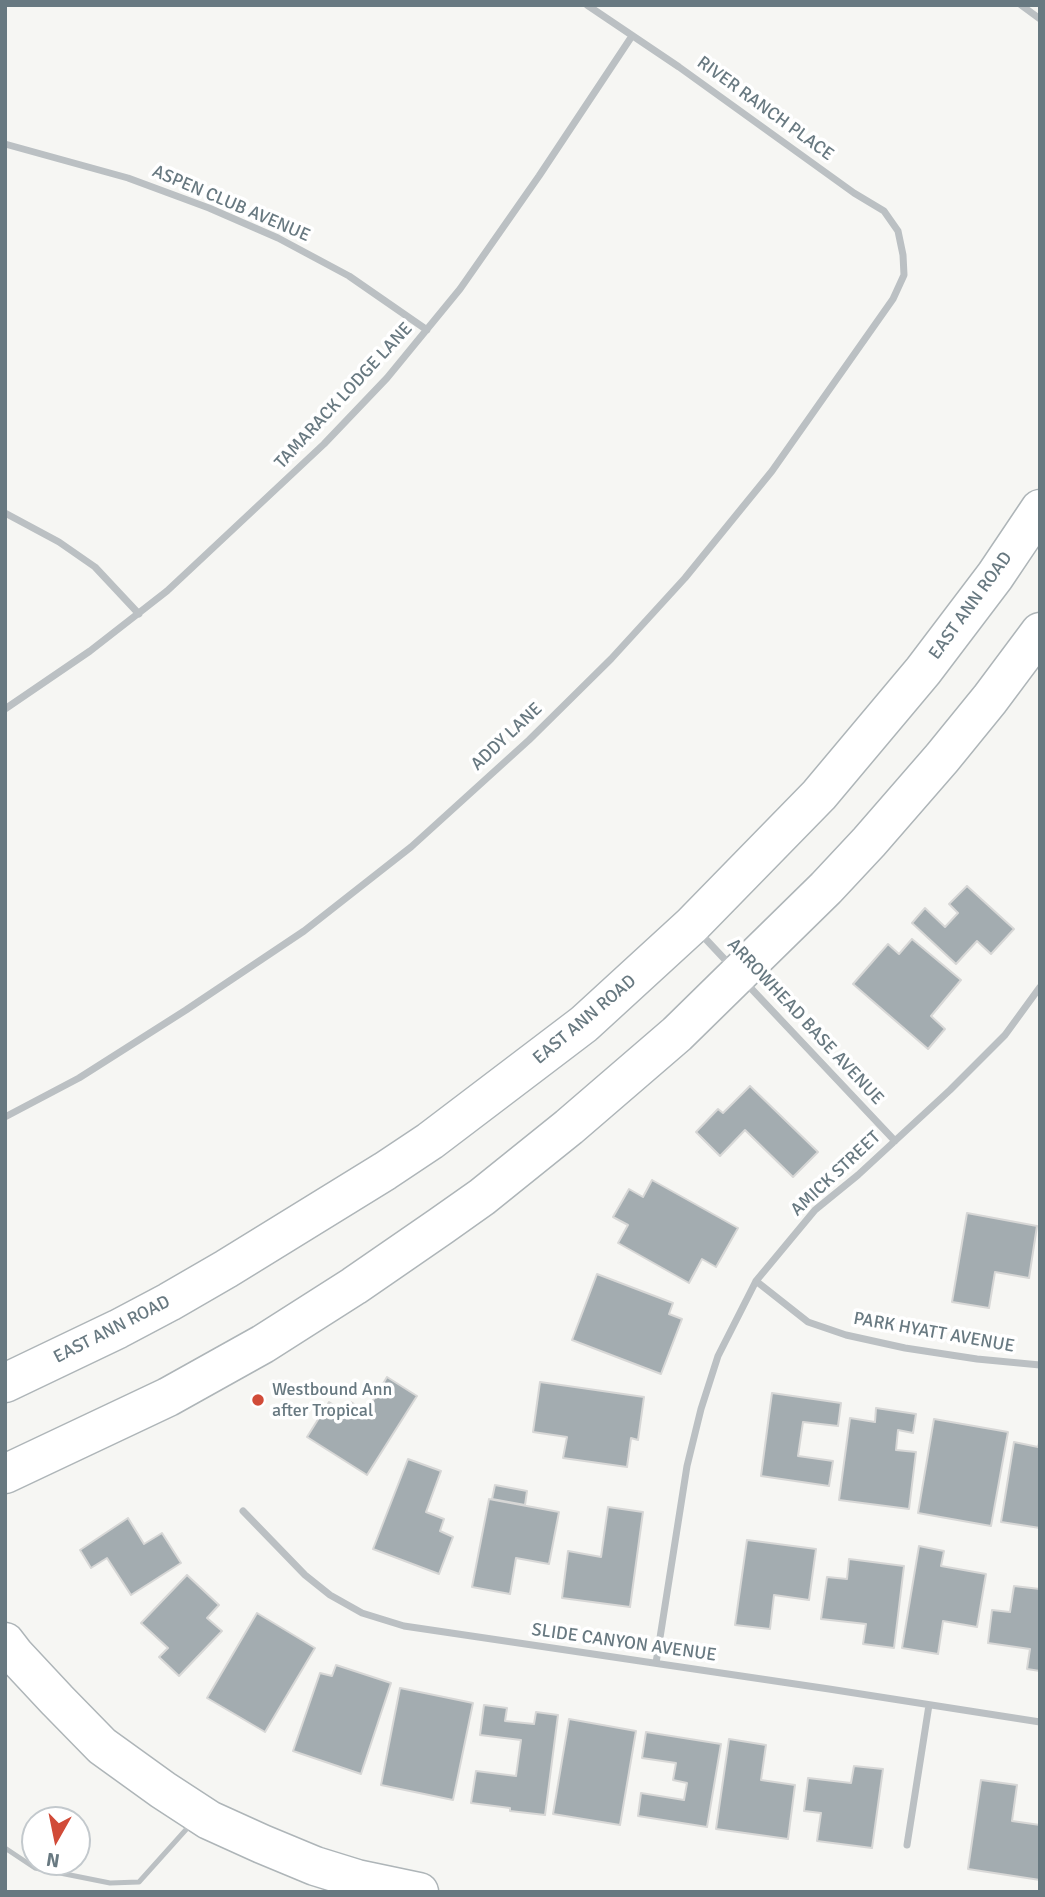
<!DOCTYPE html>
<html>
<head>
<meta charset="utf-8">
<style>
  body { margin:0 }
  #map { position:relative; width:1045px; height:1897px; overflow:hidden; background:#f6f6f3; font-family:Signika,sans-serif }
  canvas { display:block }
  .frame { position:absolute; inset:0; border:7px solid #687981; pointer-events:none }
  .north { position:absolute; left:21px; top:1806px; width:70px; height:70px; box-sizing:border-box; background:#fff; border:2px solid #c3c9cd; border-radius:50%; rotate:189deg; font-size:19px; font-weight:700; line-height:28px; text-align:center; color:#687981 }
  .north::after { content:''; display:block; margin:auto; width:24px; height:32px; background:#d14b38; clip-path:polygon(50% 0,100% 100%,50% 72%,0 100%) }
</style>
</head>
<body>
<div id="map">
<canvas width="1045" height="1897"></canvas>
<div class="frame"></div>
<div class="north">N</div>
</div>
<script>
const ctx = document.querySelector('canvas').getContext('2d');
ctx.lineJoin = 'round';
function fillPath(path, color) { ctx.fillStyle = color; ctx.fill(path, 'evenodd'); }
const shape = rows => new Path2D(rows.map(r => 'M' + r).join(''));
function strokePath(path, color, width, dash) { ctx.strokeStyle = color; ctx.lineWidth = width; ctx.lineCap = dash ? 'butt' : 'round'; ctx.setLineDash(dash || []); ctx.stroke(path); }
function label(font, color, halo, rows, align = 'center') {
  ctx.font = font + ' Signika,sans-serif'; ctx.lineWidth = 7; ctx.setLineDash([]); ctx.textBaseline = 'middle'; ctx.strokeStyle = halo; ctx.fillStyle = color; for (const [text, x, y, turn = 0] of rows) {
    ctx.save(); ctx.translate(x, y); ctx.rotate((+turn || 0) * Math.PI / 180); ctx.textAlign = isNaN(turn) ? turn : align; if (halo) ctx.strokeText(text, 0, 0); ctx.fillText(text, 0, 0); ctx.restore();
  }
}
const building = shape([
  [967,886,1014,929,991,954,977,941,956,964,912,923,925,908,945,927,958,913,949,904,967,886],
  [912,939,961,980,931,1016,945,1029,928,1049,853,984,888,944,899,954,912,939],
  [750,1086,818,1152,793,1177,745,1130,720,1156,696,1132,718,1109,723,1113,750,1086],
  [652,1180,738,1228,716,1267,702,1259,689,1283,618,1243,628,1225,613,1217,629,1189,643,1197,652,1180],
  [967,1213,1037,1226,1029,1278,995,1272,989,1308,952,1302,967,1213],
  [597,1274,673,1303,669,1314,682,1319,661,1374,572,1340,597,1274],
  [387,1377,417,1396,367,1475,307,1437,329,1402,344,1412,351,1402,366,1412,387,1377],
  [540,1382,644,1397,638,1440,631,1438,627,1467,563,1458,567,1437,533,1432,540,1382],
  [772,1393,841,1403,838,1426,803,1422,798,1456,833,1461,829,1486,761,1476,772,1393],
  [876,1408,916,1414,913,1433,898,1430,896,1450,916,1452,909,1509,839,1500,850,1418,875,1422,876,1408],
  [934,1419,1008,1432,991,1526,918,1513,934,1419],
  [1040,1439,1040,1528,1001,1522,1014,1442,1038,1447,1040,1439],
  [408,1459,441,1471,426,1512,444,1519,440,1531,453,1537,439,1574,373,1549,408,1459],
  [495,1485,527,1491,525,1505,492,1499,495,1485],
  [489,1499,559,1512,549,1564,516,1558,510,1594,472,1587,489,1499],
  [608,1507,643,1512,630,1607,562,1598,568,1551,601,1557,608,1507],
  [128,1518,144,1544,162,1533,181,1563,131,1595,107,1558,91,1568,80,1550,128,1518],
  [747,1540,816,1549,809,1600,774,1595,770,1629,735,1625,747,1540],
  [919,1546,944,1551,941,1566,986,1574,977,1627,943,1621,938,1654,902,1648,919,1546],
  [849,1559,904,1566,894,1648,863,1644,866,1624,821,1619,827,1577,847,1579,849,1559],
  [187,1575,219,1605,207,1618,222,1631,179,1676,159,1657,168,1648,141,1623,187,1575],
  [1014,1586,1040,1589,1040,1671,1027,1669,1030,1649,988,1643,992,1610,1010,1612,1014,1586],
  [257,1613,315,1648,265,1732,207,1698,257,1613],
  [336,1665,391,1683,361,1774,293,1751,320,1673,332,1676,336,1665],
  [400,1688,473,1703,453,1800,381,1785,400,1688],
  [484,1705,507,1708,505,1721,534,1724,536,1712,558,1715,545,1815,510,1811,510,1808,471,1803,476,1771,516,1776,521,1740,480,1735,484,1705],
  [569,1719,636,1731,620,1825,553,1814,569,1719],
  [646,1732,721,1744,707,1827,638,1816,641,1793,684,1800,687,1783,673,1780,676,1763,642,1758,646,1732],
  [729,1739,766,1745,761,1780,795,1785,788,1839,716,1829,729,1739],
  [854,1766,883,1769,872,1848,817,1841,821,1813,804,1811,808,1778,851,1783,854,1766],
  [981,1780,1017,1785,1012,1821,1040,1825,1040,1880,968,1869,981,1780]
]);
fillPath(building, '#a3acb0');
strokePath(building, '#d7d7d6', 2);
const secondary = shape([
  [5,1383,118,1329,169,1302,226,1269,385,1171,430,1141,584,1024,692,925,819,795,923,671,995,576,1040,509],
  [5,1474,168,1397,263,1344,354,1286,441,1226,482,1197,569,1127,677,1034,826,888,869,842,942,758,990,699,1040,632],
  [5,1642,15,1655,57,1700,102,1746,163,1790,209,1820,262,1844,315,1866,357,1879,419,1892]
]);
strokePath(secondary, '#aeb5b8', 41);
strokePath(shape([
  [5,1848,35,1868,110,1883,139,1882,191,1824]
]), '#bbc0c3', 5);
strokePath(shape([
  [1021,5,1040,19],
  [5,144,128,178,209,208,278,238,349,276,427,330],
  [5,513,59,542,95,567,139,614],
  [5,709,90,651,167,591,324,444,387,378,460,289,539,176,632,36],
  [700,933,730,965],
  [745,982,895,1141],
  [5,1117,79,1078,186,1010,304,931,411,847,529,740,611,659,685,578,772,471,893,299,904,275,903,255,898,231,884,211,854,193,679,67,587,5],
  [756,1281,808,1322,846,1335,905,1348,977,1359,1040,1365],
  [243,1511,305,1575,330,1595,362,1613,404,1626,829,1689,1040,1722],
  [656,1663,687,1466,701,1409,718,1356,756,1281,815,1210,858,1175,950,1090,1005,1035,1040,987],
  [907,1845,929,1705]
]), '#bbc0c3', 7);
strokePath(secondary, '#fff', 38);
for (const [x, y, r, color] of [
  [258,1400,7,"#d14b38"]
]) { const dot = new Path2D(); dot.arc(x, y, r, 0, 2 * Math.PI); ctx.fillStyle = color; ctx.fill(dot); strokePath(dot, '#fff', 2.5); }
label('18px', '#687981', '#fff', [
  ["RIVER RANCH PLACE",765,109,36],
  ["ASPEN CLUB AVENUE",231,204,23],
  ["TAMARACK LODGE LANE",344,396,-47],
  ["EAST ANN ROAD",971,606,-54],
  ["ADDY LANE",507,737,-43],
  ["EAST ANN ROAD",585,1020,-40],
  ["ARROWHEAD BASE AVENUE",805,1022,47],
  ["AMICK STREET",836,1174,-43],
  ["EAST ANN ROAD",112,1330,-27],
  ["PARK HYATT AVENUE",934,1333,10],
  ["SLIDE CANYON AVENUE",624,1643,8]
]);
label('18px', '#687981', '#fff', [
  ["Westbound Ann",272,1390],
  ["after Tropical",272,1411]
], 'left');
</script>
</body>
</html>
